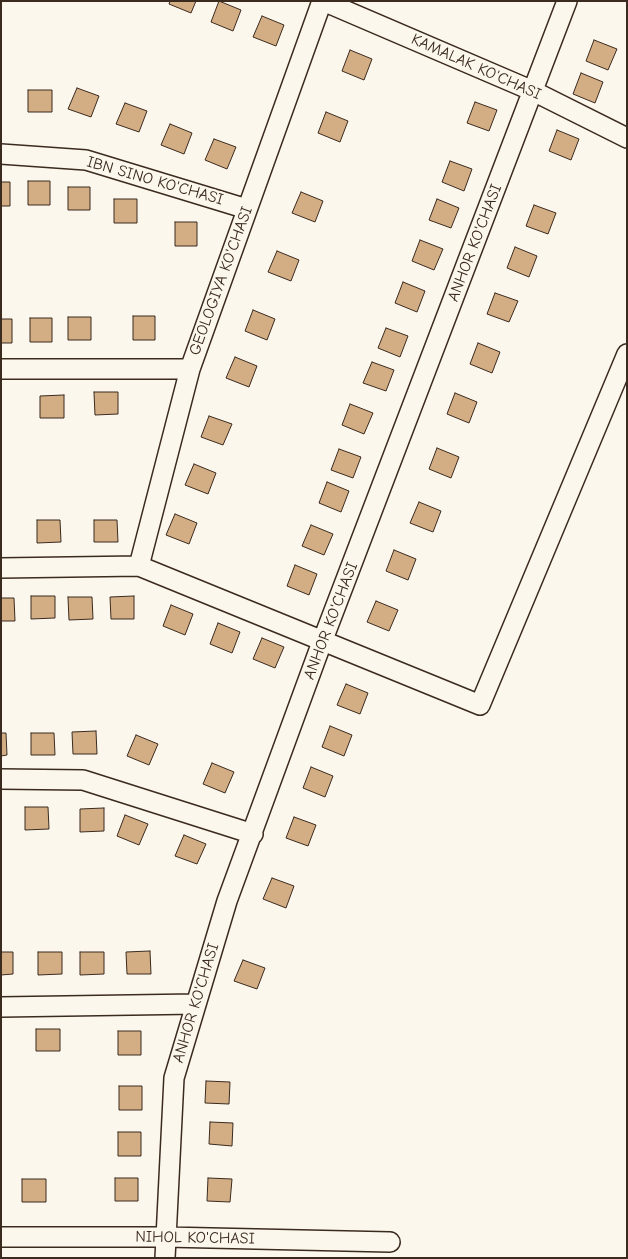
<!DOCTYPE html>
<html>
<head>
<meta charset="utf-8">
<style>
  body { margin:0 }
  #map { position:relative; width:628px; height:1259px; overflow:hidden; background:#fbf7ec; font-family:"Comic Neue",sans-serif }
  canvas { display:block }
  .frame { position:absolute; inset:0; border:2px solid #3b2a1e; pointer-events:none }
</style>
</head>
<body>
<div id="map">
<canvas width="628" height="1259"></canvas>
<div class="frame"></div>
</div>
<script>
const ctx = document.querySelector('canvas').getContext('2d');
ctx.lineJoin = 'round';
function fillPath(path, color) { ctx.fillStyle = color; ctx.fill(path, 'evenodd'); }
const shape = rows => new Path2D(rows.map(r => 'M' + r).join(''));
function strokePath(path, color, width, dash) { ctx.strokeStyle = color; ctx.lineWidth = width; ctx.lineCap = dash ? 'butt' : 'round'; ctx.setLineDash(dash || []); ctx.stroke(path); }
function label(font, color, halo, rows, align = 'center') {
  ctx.font = font + ' "Comic Neue",sans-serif'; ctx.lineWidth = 4; ctx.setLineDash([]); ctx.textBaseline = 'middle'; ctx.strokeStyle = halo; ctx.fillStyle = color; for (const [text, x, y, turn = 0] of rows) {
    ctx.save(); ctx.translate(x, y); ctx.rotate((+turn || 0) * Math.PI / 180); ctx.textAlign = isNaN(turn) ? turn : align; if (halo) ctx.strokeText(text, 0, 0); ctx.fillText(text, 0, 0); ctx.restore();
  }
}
const building = shape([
  [170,1,196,1,191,13,169,4,170,1],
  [219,1,241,10,233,31,211,22,219,1],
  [262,16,284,25,276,46,253,37,262,16],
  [594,40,617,49,608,70,586,61,594,40],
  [350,50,372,59,364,80,342,71,350,50],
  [581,73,603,82,595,103,573,94,581,73],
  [77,88,99,96,91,117,68,109,77,88],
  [28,90,52,90,52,112,28,112,28,90],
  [475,102,497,110,489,131,467,123,475,102],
  [125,103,147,111,139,132,116,124,125,103],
  [326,112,348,121,340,142,318,133,326,112],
  [170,124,192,133,184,154,161,145,170,124],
  [557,130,579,139,571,160,549,151,557,130],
  [214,139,236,147,227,169,205,160,214,139],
  [450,161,472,169,464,191,442,182,450,161],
  [28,181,50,181,50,205,28,205,28,181],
  [1,182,10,182,10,206,1,206,1,182],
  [68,187,90,187,90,210,68,210,68,187],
  [301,192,323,201,315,222,292,213,301,192],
  [114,199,137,199,137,223,114,223,114,199],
  [437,199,459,208,451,228,429,220,437,199],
  [534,205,556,213,548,234,526,226,534,205],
  [175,222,197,222,197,246,175,246,175,222],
  [420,240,443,249,434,270,412,261,420,240],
  [515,247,537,256,529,277,507,268,515,247],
  [277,251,299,260,291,281,268,272,277,251],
  [403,282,425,291,417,312,395,303,403,282],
  [495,293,518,301,509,322,487,314,495,293],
  [253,310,275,319,267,340,245,331,253,310],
  [133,316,155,316,155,340,133,340,133,316],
  [68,317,91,317,91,340,68,340,68,317],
  [30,318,52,318,52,342,30,342,30,318],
  [1,319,12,319,12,343,1,343,1,319],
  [386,328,408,336,400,357,378,348,386,328],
  [478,343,500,352,492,373,470,364,478,343],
  [235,357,257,366,249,387,226,378,235,357],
  [372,362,394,370,386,391,363,383,372,362],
  [94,392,118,392,118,414,95,415,94,392],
  [455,393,477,402,469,423,447,414,455,393],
  [64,395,64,418,40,418,40,396,64,395],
  [350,404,373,413,364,434,342,425,350,404],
  [209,416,232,424,223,445,201,437,209,416],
  [437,448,459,457,451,478,429,469,437,448],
  [339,449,361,457,353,478,331,470,339,449],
  [194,464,216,473,208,494,185,485,194,464],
  [327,482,349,491,341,512,319,503,327,482],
  [419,502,441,511,433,532,410,523,419,502],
  [175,514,197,523,189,544,166,535,175,514],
  [37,520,60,520,61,542,37,543,37,520],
  [94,520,117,520,118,542,94,542,94,520],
  [311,525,333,534,324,555,302,546,311,525],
  [394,550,416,559,408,580,386,571,394,550],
  [295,565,317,574,309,595,287,586,295,565],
  [31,596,55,596,55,618,31,619,31,596],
  [134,596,134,619,111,619,110,597,134,596],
  [68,597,92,597,93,619,69,620,68,597],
  [1,598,14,598,15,621,1,621,1,598],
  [376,601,398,610,389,631,367,622,376,601],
  [171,605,193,614,185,635,163,626,171,605],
  [218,623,240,632,232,653,210,644,218,623],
  [262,638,284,647,275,668,253,659,262,638],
  [346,684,368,693,360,714,337,705,346,684],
  [330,726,352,735,344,756,322,747,330,726],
  [96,731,97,754,73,754,72,732,96,731],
  [1,733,6,733,7,755,1,756,1,733],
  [31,733,54,733,55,755,31,755,31,733],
  [136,735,158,744,149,765,127,756,136,735],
  [212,763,234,772,225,793,203,784,212,763],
  [311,767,333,776,325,797,303,788,311,767],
  [25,807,48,807,49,829,25,830,25,807],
  [104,808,104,831,80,832,80,809,104,808],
  [125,815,148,824,139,845,117,836,125,815],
  [294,817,316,825,308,846,286,838,294,817],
  [184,835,206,844,197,864,175,856,184,835],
  [272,878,294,886,286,908,263,899,272,878],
  [150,951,151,974,127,974,126,952,150,951],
  [1,952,13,952,13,974,1,975,1,952],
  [38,952,62,952,62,974,38,975,38,952],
  [80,952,104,952,104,974,80,975,80,952],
  [243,960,265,968,257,989,234,981,243,960],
  [36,1029,60,1029,60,1051,36,1051,36,1029],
  [118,1031,141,1031,141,1055,118,1055,118,1031],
  [206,1081,230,1082,229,1104,205,1103,206,1081],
  [119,1086,142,1086,142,1110,119,1110,119,1086],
  [210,1122,233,1123,232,1146,209,1144,210,1122],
  [118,1132,141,1132,141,1156,118,1156,118,1132],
  [115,1178,138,1178,138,1201,115,1201,115,1178],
  [208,1178,232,1179,230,1202,207,1201,208,1178],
  [22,1179,46,1179,46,1202,22,1202,22,1179]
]);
fillPath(building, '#d3ae85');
strokePath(building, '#3b2a1e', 1);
const street = shape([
  [323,1,533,91,627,138],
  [1,154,86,160,247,209],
  [1,369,190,369],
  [139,566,190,369,322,1],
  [1,568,139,566,480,705,627,354],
  [1,779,83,780,253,834],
  [1,1007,196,1004],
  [1,1237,166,1237,390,1242],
  [165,1258,174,1078,227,901,322,642,567,1]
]);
strokePath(street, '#3b2a1e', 22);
strokePath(street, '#fbf7ec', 19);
label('16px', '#3b2a1e', '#fbf7ec', [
  ["KAMALAK KO'CHASI",476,67,24],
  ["IBN SINO KO'CHASI",155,181,16],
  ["ANHOR KO'CHASI",475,243,-69],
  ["GEOLOGIYA KO'CHASI",221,281,-70],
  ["ANHOR KO'CHASI",331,621,-69],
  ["ANHOR KO'CHASI",196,1003,-73],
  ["NIHOL KO'CHASI",195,1238,1]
]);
</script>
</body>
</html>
